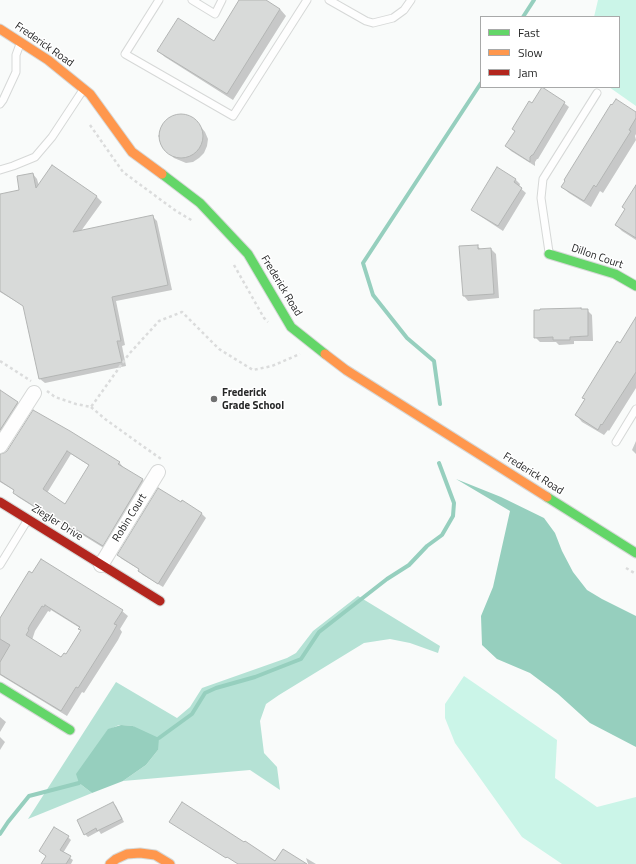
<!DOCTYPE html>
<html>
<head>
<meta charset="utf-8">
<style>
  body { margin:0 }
  #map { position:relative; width:636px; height:864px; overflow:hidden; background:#f9fbfa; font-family:"Titillium Web",sans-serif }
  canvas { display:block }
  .legend { position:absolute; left:480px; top:16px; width:140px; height:72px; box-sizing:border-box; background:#fff; border:1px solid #a8a9a9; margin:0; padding:5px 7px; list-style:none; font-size:12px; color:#262727 }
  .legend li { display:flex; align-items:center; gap:8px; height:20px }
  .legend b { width:20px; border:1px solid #a8a9a9 }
</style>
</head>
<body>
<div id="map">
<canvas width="636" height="864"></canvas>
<ul class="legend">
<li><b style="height:5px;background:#63d668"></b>Fast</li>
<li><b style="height:5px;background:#ff974d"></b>Slow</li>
<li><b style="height:5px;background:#b3261e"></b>Jam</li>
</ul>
</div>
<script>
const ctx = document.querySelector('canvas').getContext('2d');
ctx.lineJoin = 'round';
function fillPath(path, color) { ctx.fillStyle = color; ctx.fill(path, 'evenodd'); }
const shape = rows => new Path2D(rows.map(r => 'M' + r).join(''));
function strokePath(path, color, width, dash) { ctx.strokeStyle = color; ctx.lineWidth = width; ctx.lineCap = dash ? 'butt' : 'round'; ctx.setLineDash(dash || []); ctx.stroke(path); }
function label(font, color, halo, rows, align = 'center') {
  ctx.font = font + ' "Titillium Web",sans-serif'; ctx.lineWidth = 3; ctx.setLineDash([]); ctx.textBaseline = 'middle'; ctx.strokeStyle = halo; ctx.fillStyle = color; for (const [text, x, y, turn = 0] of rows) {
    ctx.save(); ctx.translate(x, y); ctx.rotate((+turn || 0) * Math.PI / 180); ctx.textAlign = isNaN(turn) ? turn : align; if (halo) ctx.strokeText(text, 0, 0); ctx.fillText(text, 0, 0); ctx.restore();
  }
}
fillPath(shape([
  [598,0,636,0,636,106,609,87,619,87,619,17,594,17],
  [464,676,557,740,555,778,597,807,636,797,636,864,562,864,522,837,455,743,445,718,445,704]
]), '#cbf5e8');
fillPath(shape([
  [358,596,440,646,438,653,410,643,390,639,364,643,279,695,266,704,260,721,264,753,277,767,280,790,250,770,123,781,146,765,158,750,133,726,119,725,108,730,79,783,92,793,28,819,116,682,177,718,190,707,202,688,287,658,296,653,313,631]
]), '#b5e2d5');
fillPath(shape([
  [456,479,501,497,544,518,555,533,562,551,573,572,587,590,602,599,636,616,636,747,590,723,558,694,530,673,497,659,482,645,481,616,493,587,510,511],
  [121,725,133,726,159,738,158,750,146,765,123,781,92,793,79,783,76,774,108,729]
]), '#96cfbe');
fillPath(shape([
  [240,0,264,0,280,9,286,16,233,100,165,57,158,51,214,42],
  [564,103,569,107,538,159,537,159,535,162,535,166,511,151,506,146,532,104],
  [636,113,636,134,635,136,636,140,603,193,600,191,591,207,569,193,562,187,566,181],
  [183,115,190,117,196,121,205,132,208,139,207,146,204,153,199,158,193,162,186,163,174,158,164,148,161,142,160,135,164,123,169,118,176,116],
  [52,166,97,197,102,202,81,231,152,216,157,221,172,290,116,301,125,345,122,346,126,366,45,383,40,379,25,307,0,292,0,195,21,190,33,174,37,179,39,186],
  [515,179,520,184,519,187,526,193,503,231,477,214,472,210],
  [636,187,636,240,622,231,616,225,626,209],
  [477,246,482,250,491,249,496,254,499,298,468,301,464,296],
  [587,310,592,315,593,341,574,341,574,344,559,345,556,342,540,342,535,337],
  [636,333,636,388,609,431,608,430,604,435,582,422,576,415,586,400,583,398,620,344],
  [0,391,16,401,22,407,0,441],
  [33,411,119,462,123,467,123,468,143,480,147,484,107,550,81,534,80,536,56,521,18,497,14,493,15,491,0,482,0,456,8,452],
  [71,454,90,466,65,505,47,493],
  [636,441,636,454,632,450],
  [182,502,202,514,206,518,163,587,143,575,139,571,140,570,122,559,118,555],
  [30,572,122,611,128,616,120,629,122,632,118,640,84,693,82,692,67,716,0,675,0,620],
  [51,610,80,628,82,631,66,655,61,659,32,640,35,631,48,611,50,612],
  [0,717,6,722,0,732],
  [0,737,5,742,0,750],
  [113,803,116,806,124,822,101,834,99,831,88,837,85,834],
  [68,837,71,840,63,853,73,860,71,864,42,864],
  [306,858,316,864,308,864]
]), '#0003');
strokePath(shape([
  [523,17,534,0],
  [440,404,434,361,407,338,373,295,363,263,481,83],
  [159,738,192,714,205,693,216,688,255,677,301,659,319,632,387,579,409,565,427,546,442,535,453,516,454,503,439,463],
  [0,834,8,822,29,796,79,783]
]), '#96cfbe', 4);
const building = shape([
  [239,0,266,0,280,9,227,94,157,51,178,18,214,41,239,0],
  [542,87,565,102,533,155,532,155,530,157,530,162,505,146,515,131,512,129,529,101,532,103,542,87],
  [616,99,636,112,636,118,629,130,631,131,596,187,594,185,584,201,561,187,565,181,564,180,611,104,612,105,616,99],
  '159 136a22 22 0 1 1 44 0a22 22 0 1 1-44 0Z',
  [52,165,97,196,73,232,153,215,168,285,112,297,121,341,117,341,122,362,39,379,23,306,0,291,0,194,19,190,17,176,33,173,36,188,52,165],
  [497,167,516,179,514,182,522,188,498,226,471,210,497,167],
  [636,185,636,238,615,225,625,209,622,207,636,185],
  [478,245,478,249,491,248,494,294,463,296,459,246,478,245],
  [581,308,581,309,588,309,588,336,570,337,570,340,553,340,553,337,534,338,534,310,540,310,540,309,581,308],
  [636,317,636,372,602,425,601,424,598,430,575,415,585,399,582,398,617,341,620,343,636,317],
  [0,390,18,402,0,430,0,390],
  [33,410,70,431,120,462,118,464,143,479,103,546,77,530,75,532,51,517,13,493,14,490,0,481,0,454,4,453,7,451,33,410],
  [67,451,89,465,65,504,43,489,67,451],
  [158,488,181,502,182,500,202,513,158,584,138,571,139,569,117,555,158,488],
  [41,559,123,610,114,624,117,625,112,634,78,688,76,687,61,711,0,674,0,662,10,645,0,639,0,618,29,571,32,573,41,559],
  [45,605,80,627,78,629,81,630,66,654,64,653,61,657,26,635,29,630,28,629,30,625,42,606,44,607,45,605],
  [113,802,122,819,97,831,96,828,84,835,77,820,113,802],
  [182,802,244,842,245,841,275,861,283,849,307,864,238,864,227,857,226,858,169,822,182,802],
  [54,827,69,836,60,850,71,856,66,864,41,864,46,856,39,851,54,827]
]);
fillPath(building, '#d8dad9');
strokePath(building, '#b3b5b4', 1);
const lane = shape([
  [159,0,125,54,233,116,307,0],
  [192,0,215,14,222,0],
  [329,0,366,21,373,23,393,18,404,10,411,0],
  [0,104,3,100,16,72,16,55,20,44],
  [0,170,13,166,35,157,52,137,83,90],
  [549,252,541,198,543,179,597,93],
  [616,442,636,409],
  [0,565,27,521]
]);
const street = shape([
  [0,446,34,393],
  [101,565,158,472]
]);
const fast = shape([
  [162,174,200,203,248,254,291,327,325,354],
  [549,254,615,274,636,286],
  [547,497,636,553],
  [0,687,70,730]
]);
const slow = shape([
  [0,29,48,60,90,94,132,152,162,174],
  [325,354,346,370,547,497],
  [110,864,116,859,127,854,140,853,155,855,170,864]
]);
const jam = shape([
  [0,502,160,601]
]);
strokePath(lane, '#d6d8d7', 9);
strokePath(street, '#d6d8d7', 16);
strokePath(fast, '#d6d8d7', 11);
strokePath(slow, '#d6d8d7', 11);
strokePath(jam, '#d6d8d7', 11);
strokePath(shape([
  [90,125,123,172,176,211,193,221],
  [234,265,264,318,268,322],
  [0,361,31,381],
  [47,391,55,397,76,404,91,407,129,354,159,321,182,312,219,349,253,370,272,366,300,354],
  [91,407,105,419,161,459],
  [626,568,636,574]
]), '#dbdcdc', 2.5, [3, 3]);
strokePath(lane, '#fefefe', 7);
strokePath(street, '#fefefe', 14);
strokePath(fast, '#63d668', 9);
strokePath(slow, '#ff974d', 9);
strokePath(jam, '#b3261e', 9);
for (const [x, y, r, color] of [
  [214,399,4,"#707171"]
]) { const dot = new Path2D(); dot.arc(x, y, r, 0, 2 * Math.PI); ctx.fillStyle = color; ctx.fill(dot); strokePath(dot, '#fff', 1.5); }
label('11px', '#262727', '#fff', [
  ["Frederick Road",44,45,35],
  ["Dillon Court",597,257,19],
  ["Frederick Road",281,286,59],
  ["Frederick Road",533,474,32],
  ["Robin Court",130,518,-58],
  ["Ziegler Drive",57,523,32]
]);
label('bold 11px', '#262727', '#fff', [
  ["Frederick",222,393],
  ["Grade School",222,406]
], 'left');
</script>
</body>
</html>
